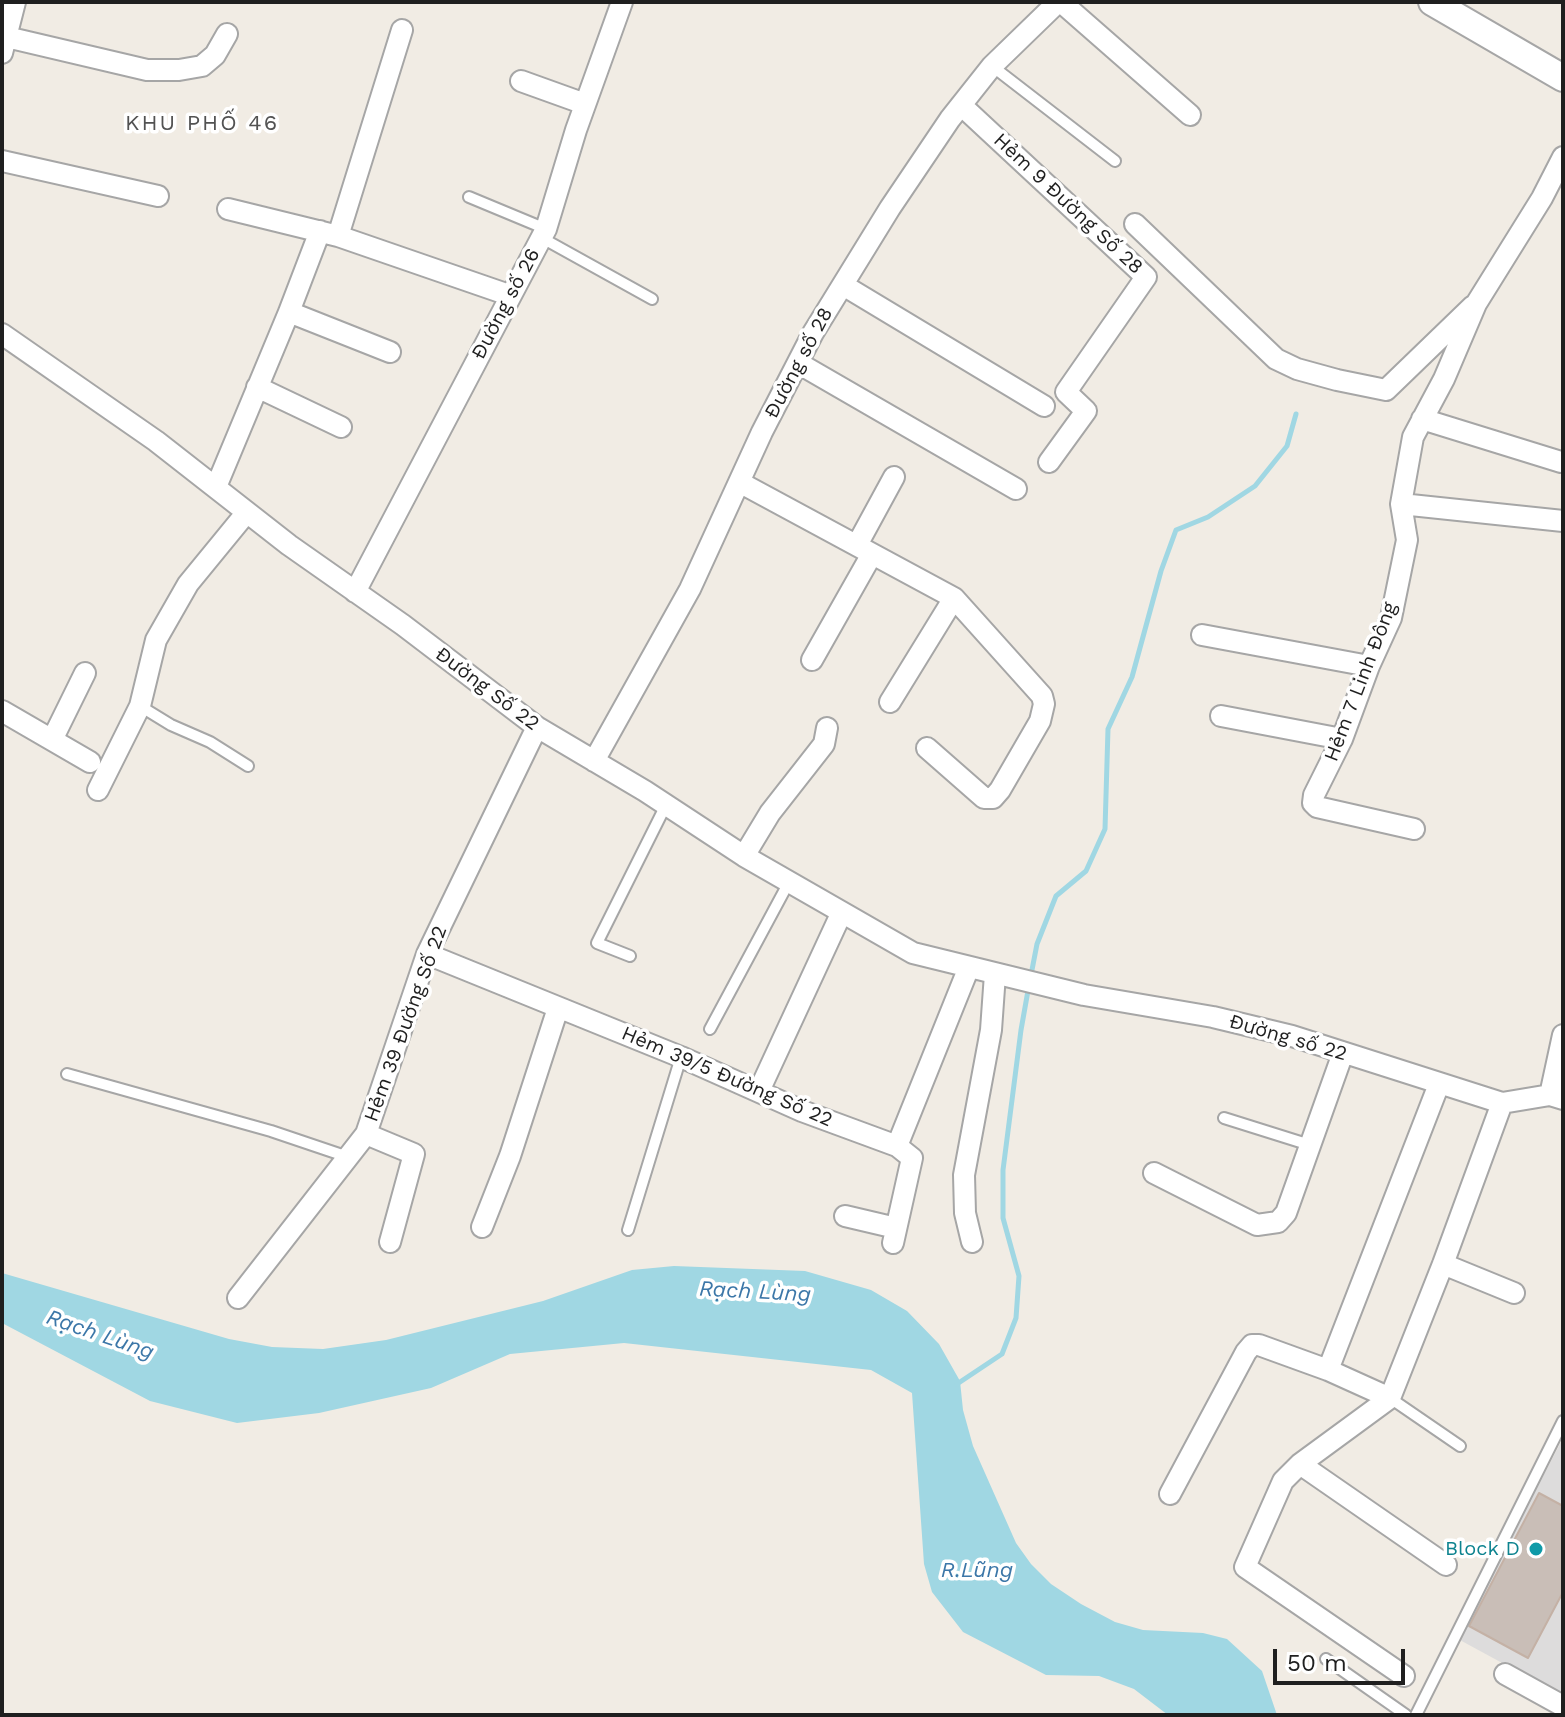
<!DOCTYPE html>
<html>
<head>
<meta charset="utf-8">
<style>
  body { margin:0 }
  #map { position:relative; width:1565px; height:1717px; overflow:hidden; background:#f1ece4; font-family:"Work Sans",sans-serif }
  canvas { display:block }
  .frame { position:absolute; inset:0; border:4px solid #1f1f1f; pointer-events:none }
  .scale { position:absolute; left:1273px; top:1649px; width:132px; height:36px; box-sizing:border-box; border:4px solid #1f1f1f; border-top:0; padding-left:10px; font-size:24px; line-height:28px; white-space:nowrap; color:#1f1f1f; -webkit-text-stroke:6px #fff; paint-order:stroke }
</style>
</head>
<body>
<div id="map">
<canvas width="1565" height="1717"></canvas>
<div class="frame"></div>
<div class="scale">50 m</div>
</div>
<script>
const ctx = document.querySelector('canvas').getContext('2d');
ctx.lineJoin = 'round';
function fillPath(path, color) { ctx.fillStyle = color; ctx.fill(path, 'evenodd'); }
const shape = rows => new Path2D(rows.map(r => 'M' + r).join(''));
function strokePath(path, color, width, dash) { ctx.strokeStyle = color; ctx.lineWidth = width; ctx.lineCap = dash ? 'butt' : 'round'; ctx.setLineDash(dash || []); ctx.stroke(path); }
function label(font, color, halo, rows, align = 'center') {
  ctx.font = font + ' "Work Sans",sans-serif'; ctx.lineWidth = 7; ctx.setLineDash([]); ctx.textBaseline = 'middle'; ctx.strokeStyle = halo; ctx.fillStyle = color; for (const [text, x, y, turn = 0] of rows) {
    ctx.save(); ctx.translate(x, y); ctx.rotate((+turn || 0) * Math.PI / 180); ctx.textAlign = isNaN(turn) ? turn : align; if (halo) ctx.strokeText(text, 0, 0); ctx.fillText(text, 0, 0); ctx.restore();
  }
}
fillPath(shape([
  [1563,1438,1563,1696,1458,1639]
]), '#dddcdc');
fillPath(shape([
  [674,1266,805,1271,871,1290,907,1311,939,1344,960,1381,963,1410,973,1446,1016,1543,1031,1564,1051,1584,1081,1604,1115,1622,1143,1630,1203,1633,1227,1639,1262,1671,1277,1715,1168,1715,1134,1689,1099,1676,1046,1675,963,1632,932,1592,924,1564,912,1393,871,1370,624,1343,510,1354,431,1388,319,1413,237,1423,150,1401,2,1323,2,1273,229,1339,272,1347,323,1349,386,1340,543,1301,632,1270]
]), '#a0d7e3');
strokePath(shape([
  [1031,975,1037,944,1056,896,1086,871,1105,829,1108,729,1132,677,1161,571,1176,530,1208,517,1255,486,1287,446,1296,414],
  [957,1384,1002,1354,1016,1318,1019,1276,1003,1218,1003,1170,1021,1030,1029,985]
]), '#a0d7e3', 5);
const building = shape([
  [1539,1493,1563,1506,1563,1592,1528,1658,1469,1626,1539,1493]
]);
fillPath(building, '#c9beb7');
strokePath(building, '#c4b1a5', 2);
const service = shape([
  [992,66,1115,161],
  [469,197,546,229],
  [542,238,652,299],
  [140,706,171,725,210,742,248,766],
  [630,956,597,943,666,805],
  [710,1029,789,882],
  [67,1074,271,1131,348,1157],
  [1224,1118,1310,1145],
  [628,1230,681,1057],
  [1390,1398,1460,1446],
  [1326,1659,1406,1715],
  [1416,1715,1563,1421]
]);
const minor = shape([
  [1061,2,1190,115],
  [2,36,147,70,179,70,202,66,215,55,227,34],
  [2,53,15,2],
  [521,81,585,104],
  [961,105,1146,277,1066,392,1086,411,1049,462],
  [2,161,158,196],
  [228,209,338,236,509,295],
  [1135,224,1276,359,1297,369,1337,380,1386,390,1473,306],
  [338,236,402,30],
  [843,285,1044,406],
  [289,312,390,352],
  [2,334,156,441,289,545,403,625,537,727,645,791,744,856,913,953,1084,995,1213,1017,1292,1036,1502,1103,1550,1095,1563,1099],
  [798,363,1016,489],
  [257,387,341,427],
  [1422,419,1561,462],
  [739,482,954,598,1042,696,1044,704,1040,721,1000,790,993,798,984,798,927,748],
  [216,487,289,312,320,231],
  [1401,504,1563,521],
  [857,545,894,477],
  [355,592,546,229,576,130,622,2],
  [1202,635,1369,666],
  [812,660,872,554],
  [890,702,954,598],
  [2,711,90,762],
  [1221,716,1342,739],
  [52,740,85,673],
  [594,761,690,589,762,432,813,333,890,208,950,119,992,66,1058,2],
  [98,790,140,706,156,640,188,584,247,512],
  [1414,829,1317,807,1313,803,1314,795,1342,739,1369,666,1391,618,1407,540,1401,504,1413,437,1444,379,1476,304,1542,198,1563,157],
  [744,856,770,813,824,744,827,728],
  [427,954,681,1057,802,1111,897,1146,912,1158,893,1243],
  [759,1091,841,914],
  [1550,1095,1563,1035],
  [366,1134,414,1154,390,1242],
  [897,1146,969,967],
  [1154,1173,1257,1225,1278,1222,1286,1213,1343,1053],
  [845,1216,896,1228],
  [482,1227,510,1156,558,1008],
  [972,1242,965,1213,964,1175,991,1030,995,974],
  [1443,1264,1514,1293],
  [238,1298,366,1134,427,954,537,727],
  [1328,1370,1439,1084],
  [1300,1464,1446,1565],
  [1170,1494,1246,1352,1252,1345,1259,1345,1328,1370,1390,1398],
  [1505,1674,1563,1706],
  [1404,1676,1245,1567,1283,1481,1300,1464,1390,1398,1443,1264,1502,1103]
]);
const tertiary = shape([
  [1432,2,1563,78]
]);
strokePath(service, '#a6a6a6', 14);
strokePath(minor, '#a6a6a6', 24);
strokePath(tertiary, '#a6a6a6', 30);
strokePath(service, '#fff', 10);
strokePath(minor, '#fff', 20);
strokePath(tertiary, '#fff', 26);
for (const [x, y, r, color] of [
  [1536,1549,8,"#0f9aa8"]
]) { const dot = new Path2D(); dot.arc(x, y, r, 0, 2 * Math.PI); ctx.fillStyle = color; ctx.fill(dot); strokePath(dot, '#fff', 3); }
label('20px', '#1f1f1f', '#fff', [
  ["Hẻm 9 Đường Số 28",1068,204,43],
  ["Đường số 26",506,304,-62],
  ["Đường số 28",799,363,-62],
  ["Hẻm 7 Linh Đông",1361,682,-69],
  ["Đường Số 22",487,689,37],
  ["Hẻm 39 Đường Số 22",406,1024,-70],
  ["Đường số 22",1288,1038,16],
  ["Hẻm 39/5 Đường Số 22",727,1077,23]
]);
label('20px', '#0d838f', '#fff', [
  ["Block D",1520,1549]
], 'right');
ctx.letterSpacing = '2px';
label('22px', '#525252', '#fff', [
  ["KHU PHỐ 46",202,124]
]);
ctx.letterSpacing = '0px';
label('italic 22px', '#3c77a8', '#fff', [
  ["Rạch Lùng",755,1292,3],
  ["Rạch Lùng",100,1335,19],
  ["R.Lũng",977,1571]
]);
</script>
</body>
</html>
